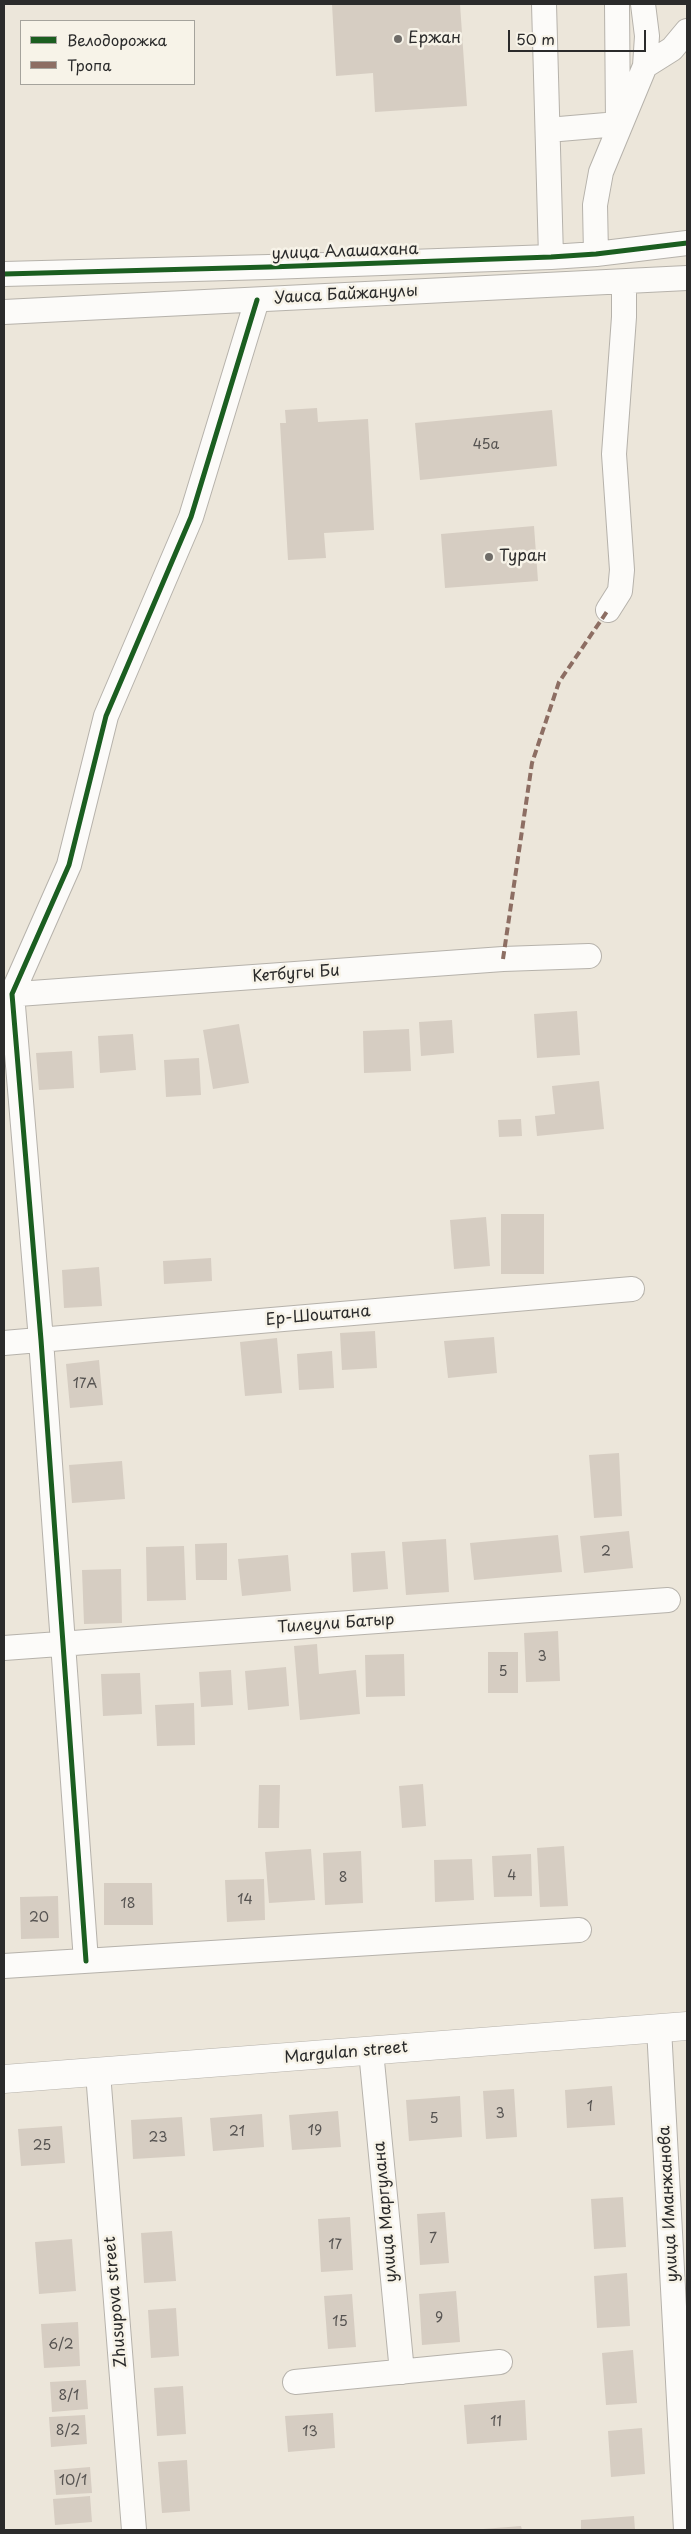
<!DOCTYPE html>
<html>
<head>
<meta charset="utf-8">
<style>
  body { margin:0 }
  #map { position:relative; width:691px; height:2534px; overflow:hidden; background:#ece6da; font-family:"Playpen Sans",sans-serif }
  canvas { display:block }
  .frame { position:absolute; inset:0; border:5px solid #2b2b2b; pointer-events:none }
  .legend { position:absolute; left:20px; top:20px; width:175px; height:65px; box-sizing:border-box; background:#f7f3e8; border:1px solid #a5a39c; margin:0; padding:6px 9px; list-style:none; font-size:15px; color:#2b2b2b }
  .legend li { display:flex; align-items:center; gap:10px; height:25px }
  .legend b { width:25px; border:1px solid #a5a39c }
  .scale { position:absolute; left:508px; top:30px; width:138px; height:22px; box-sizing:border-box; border:2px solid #2b2b2b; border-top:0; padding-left:6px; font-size:15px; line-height:18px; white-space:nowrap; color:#2b2b2b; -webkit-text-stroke:4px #f7f3e8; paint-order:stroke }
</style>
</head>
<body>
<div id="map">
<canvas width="691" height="2534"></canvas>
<div class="frame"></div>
<ul class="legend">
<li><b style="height:6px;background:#1b5e20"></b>Велодорожка</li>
<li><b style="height:6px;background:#8d6e63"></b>Тропа</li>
</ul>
<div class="scale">50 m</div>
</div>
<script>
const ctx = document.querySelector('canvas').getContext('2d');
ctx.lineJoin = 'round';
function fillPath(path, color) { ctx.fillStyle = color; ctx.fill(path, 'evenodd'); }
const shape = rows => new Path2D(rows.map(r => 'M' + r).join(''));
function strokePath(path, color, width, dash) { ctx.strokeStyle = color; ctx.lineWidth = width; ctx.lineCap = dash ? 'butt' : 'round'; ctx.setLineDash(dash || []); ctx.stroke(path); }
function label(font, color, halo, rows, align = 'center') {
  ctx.font = font + ' "Playpen Sans",sans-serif'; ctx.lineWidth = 5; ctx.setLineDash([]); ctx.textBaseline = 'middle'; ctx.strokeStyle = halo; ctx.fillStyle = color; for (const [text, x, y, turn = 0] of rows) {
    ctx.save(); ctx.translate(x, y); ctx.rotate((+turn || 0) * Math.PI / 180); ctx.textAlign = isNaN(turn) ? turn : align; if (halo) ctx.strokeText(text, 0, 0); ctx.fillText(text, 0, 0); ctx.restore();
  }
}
fillPath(shape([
  [332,4,460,4,467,106,375,112,373,73,336,76],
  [317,408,318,422,368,419,374,530,324,533,326,558,288,560,280,423,286,423,285,410],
  [552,410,557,466,420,480,415,423],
  [534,526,538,581,445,588,441,534],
  [577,1011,580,1055,537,1058,534,1014],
  [452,1020,454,1053,421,1056,419,1022],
  [239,1024,249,1083,213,1089,203,1030],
  [409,1029,411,1071,364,1073,363,1031],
  [133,1034,136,1070,100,1073,98,1036],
  [72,1051,74,1088,39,1090,36,1053],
  [199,1058,201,1095,166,1097,164,1060],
  [599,1081,604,1129,537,1136,535,1116,555,1114,552,1086],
  [521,1119,522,1136,499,1137,498,1120],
  [501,1214,544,1214,544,1274,501,1274],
  [486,1217,490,1266,454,1269,450,1220],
  [211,1258,212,1281,164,1284,163,1261],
  [99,1267,102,1306,64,1308,62,1270],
  [375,1331,377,1368,342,1370,340,1333],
  [494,1337,497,1373,448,1378,444,1341],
  [277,1338,282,1393,245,1396,240,1342],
  [332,1351,334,1388,299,1390,297,1354],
  [99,1360,103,1405,70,1408,66,1364],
  [619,1453,622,1516,594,1518,589,1455],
  [122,1461,125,1499,72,1503,69,1465],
  [629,1531,633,1568,584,1573,580,1536],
  [558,1535,562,1572,474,1580,470,1543],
  [446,1539,449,1592,406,1595,402,1542],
  [227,1543,227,1580,196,1580,195,1544],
  [184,1546,186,1600,147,1601,146,1547],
  [385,1551,388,1589,353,1592,351,1553],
  [288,1555,291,1591,242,1596,238,1559],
  [121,1569,122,1623,84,1624,82,1570],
  [558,1631,560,1681,526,1682,524,1633],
  [317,1644,319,1674,356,1670,360,1714,300,1720,294,1646],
  [488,1652,518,1652,518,1693,488,1693],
  [404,1654,405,1696,366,1697,365,1655],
  [286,1667,289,1706,248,1710,245,1671],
  [231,1670,233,1705,201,1707,199,1672],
  [140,1673,142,1714,103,1716,101,1674],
  [194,1703,195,1745,157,1746,155,1705],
  [423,1784,426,1826,402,1828,399,1786],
  [259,1785,280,1785,279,1828,258,1828],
  [564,1846,568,1906,540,1907,537,1848],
  [311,1849,315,1900,269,1903,265,1852],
  [361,1851,363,1903,325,1905,323,1853],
  [531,1854,532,1896,494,1897,492,1856],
  [472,1859,474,1900,435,1902,434,1860],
  [264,1879,265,1920,227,1922,225,1880],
  [104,1883,152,1883,153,1925,104,1925],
  [58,1896,59,1938,21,1939,20,1897],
  [612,2086,615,2125,567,2128,565,2090],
  [514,2089,517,2137,486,2139,483,2091],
  [460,2096,462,2137,409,2141,406,2100],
  [338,2111,341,2147,292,2150,289,2115],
  [262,2114,264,2147,213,2151,210,2118],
  [182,2117,185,2156,133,2159,131,2120],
  [62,2126,65,2163,21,2166,18,2129],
  [623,2197,626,2247,594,2249,591,2199],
  [445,2212,449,2263,420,2265,417,2214],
  [350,2217,353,2270,321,2272,318,2219],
  [172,2231,176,2281,144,2283,141,2233],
  [72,2239,76,2291,39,2294,35,2242],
  [627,2273,630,2326,597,2328,594,2276],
  [456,2291,460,2342,422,2345,419,2294],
  [352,2294,356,2347,328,2349,324,2296],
  [176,2308,179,2356,151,2358,148,2310],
  [78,2322,80,2366,44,2368,41,2324],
  [633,2350,637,2403,606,2405,602,2353],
  [86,2380,88,2409,52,2412,50,2382],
  [183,2386,186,2434,157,2436,154,2388],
  [525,2400,527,2440,467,2444,464,2405],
  [333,2413,335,2448,288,2452,285,2416],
  [85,2415,87,2444,51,2447,49,2417],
  [642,2428,645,2474,611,2477,608,2431],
  [187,2460,190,2511,162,2513,158,2462],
  [90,2467,92,2493,56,2495,54,2470],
  [90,2496,92,2522,55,2525,53,2499],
  [634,2516,635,2530,581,2530,581,2520],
  [521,2526,522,2530,483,2530,483,2529]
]), '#d6cdc2');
const minor = shape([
  [544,4,551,257],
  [645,66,672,49,687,31],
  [548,130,618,124,617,4],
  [596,254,595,205,601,172,645,66,647,36,643,4],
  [4,274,269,267,551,257,596,254,687,243],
  [4,312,687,278],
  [608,610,620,591,622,570,614,454,624,317,624,282],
  [4,995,503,959,589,956],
  [4,1343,632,1289],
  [4,1648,668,1600],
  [86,1961,41,1340,12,994,69,865,106,716,191,517,257,300],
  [4,1966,579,1930],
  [659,2028,686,2530],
  [371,2051,402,2372],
  [98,2073,134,2530],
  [295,2382,500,2362]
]);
const major = shape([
  [4,2079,687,2026]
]);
strokePath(minor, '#b6b2ab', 26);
strokePath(major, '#b6b2ab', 29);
strokePath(minor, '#fcfbf9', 24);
strokePath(major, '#fcfbf9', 28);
strokePath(shape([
  [503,959,532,763,559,682,608,610]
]), '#8d6e63', 4, [8, 4]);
strokePath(shape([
  [4,274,269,267,551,257,596,254,687,243],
  [86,1961,41,1340,12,994,69,865,106,716,191,517,257,300]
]), '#1b5e20', 5);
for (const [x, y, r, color] of [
  [398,39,5,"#6f6c68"],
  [489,557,5,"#6f6c68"]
]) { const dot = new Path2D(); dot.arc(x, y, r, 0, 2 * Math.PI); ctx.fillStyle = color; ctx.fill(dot); strokePath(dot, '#f7f3e8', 2); }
label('14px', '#575452', null, [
  ["45а",486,445],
  ["17А",85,1384],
  ["2",606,1552],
  ["3",542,1657],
  ["5",503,1672],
  ["4",512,1876],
  ["8",343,1878],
  ["14",245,1900],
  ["18",128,1904],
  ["20",39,1918],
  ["1",590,2107],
  ["3",500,2114],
  ["5",434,2119],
  ["19",315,2131],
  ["21",237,2132],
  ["23",158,2138],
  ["25",42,2146],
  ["7",433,2239],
  ["17",335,2245],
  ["9",439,2318],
  ["15",340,2322],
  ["6/2",61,2345],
  ["8/1",69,2396],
  ["11",496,2422],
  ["8/2",68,2431],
  ["13",310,2432],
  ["10/1",73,2481]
]);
label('16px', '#2b2b2b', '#f7f3e8', [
  ["Ержан",408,39],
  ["Туран",499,557]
], 'left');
label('16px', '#2b2b2b', '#f7f3e8', [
  ["улица Алашахана",345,252,-2],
  ["Уаиса Байжанулы",346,295,-3],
  ["Кетбугы Би",296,974,-4],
  ["Ер-Шоштана",318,1316,-5],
  ["Тилеули Батыр",336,1624,-4],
  ["Margulan street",346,2053,-5],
  ["улица Иманжанова",669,2204,-93],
  ["улица Маргулана",386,2212,-95],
  ["Zhusupova street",116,2302,-95]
]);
</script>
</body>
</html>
